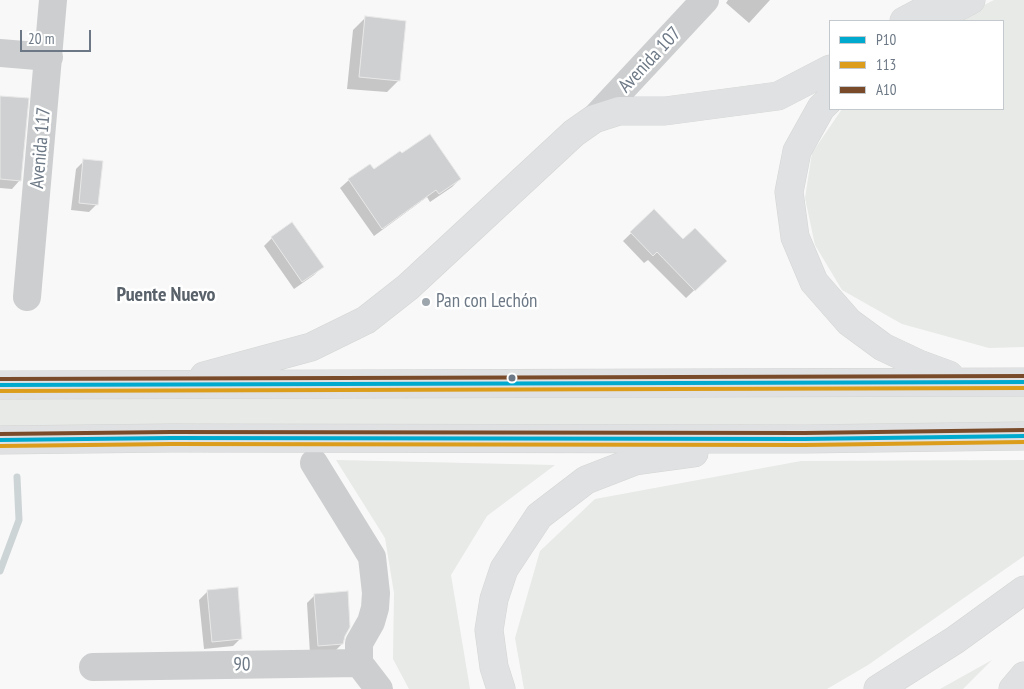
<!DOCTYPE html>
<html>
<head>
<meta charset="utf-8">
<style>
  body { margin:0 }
  #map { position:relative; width:1024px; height:689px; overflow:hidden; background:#f8f8f8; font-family:"PT Sans Narrow",sans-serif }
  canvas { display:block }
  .legend { position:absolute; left:829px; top:20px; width:175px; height:90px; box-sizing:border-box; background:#fff; border:1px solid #c4c9ce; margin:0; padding:6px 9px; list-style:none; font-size:15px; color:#6c7885 }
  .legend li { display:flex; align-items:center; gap:10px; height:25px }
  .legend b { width:25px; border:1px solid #c4c9ce }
  .scale { position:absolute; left:20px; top:30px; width:71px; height:22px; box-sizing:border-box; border:2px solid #6c7885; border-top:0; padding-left:6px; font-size:15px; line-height:18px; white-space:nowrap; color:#6c7885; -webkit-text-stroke:4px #fff; paint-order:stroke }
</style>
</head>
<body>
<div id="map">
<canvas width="1024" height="689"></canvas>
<ul class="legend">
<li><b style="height:6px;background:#00a9ce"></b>P10</li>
<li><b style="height:6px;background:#db9d1b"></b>113</li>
<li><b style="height:6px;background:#7a4b2a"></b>A10</li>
</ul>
<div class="scale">20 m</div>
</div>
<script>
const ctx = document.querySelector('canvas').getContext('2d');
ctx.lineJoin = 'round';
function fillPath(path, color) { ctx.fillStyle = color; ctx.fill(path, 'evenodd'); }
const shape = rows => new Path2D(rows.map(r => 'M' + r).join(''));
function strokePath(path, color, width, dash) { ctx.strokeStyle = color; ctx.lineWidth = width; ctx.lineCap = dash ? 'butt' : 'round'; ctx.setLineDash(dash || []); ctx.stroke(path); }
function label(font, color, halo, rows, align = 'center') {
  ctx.font = font + ' "PT Sans Narrow",sans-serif'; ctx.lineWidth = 5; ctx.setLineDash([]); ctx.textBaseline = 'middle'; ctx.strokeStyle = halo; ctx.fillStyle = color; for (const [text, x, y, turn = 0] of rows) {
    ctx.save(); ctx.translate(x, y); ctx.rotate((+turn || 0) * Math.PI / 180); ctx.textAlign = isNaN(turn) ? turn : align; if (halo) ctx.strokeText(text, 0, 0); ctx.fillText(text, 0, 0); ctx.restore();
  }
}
fillPath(shape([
  [994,0,1024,0,1024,347,989,348,902,324,842,290,815,245,805,198,812,153,842,109,1003,109,1003,21,953,21],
  [733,395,1024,395,1024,423,660,426,0,427,0,398,475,398],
  [336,460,555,465,487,516,451,575,470,689,409,689,393,659,394,593,385,538],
  [1024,460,1024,556,868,665,827,689,524,689,515,638,540,551,595,499,801,461],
  [992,660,963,689,940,689]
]), '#e7eae6');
fillPath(shape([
  [728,0,770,0,749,23,726,3],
  [365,18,399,80,387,92,347,89,353,30],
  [0,97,20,180,12,189,0,188],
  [84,161,97,204,89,212,71,210,76,169],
  [373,171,460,179,452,187,430,202,427,197,374,236,340,188,349,180],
  [654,211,683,241,725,261,686,298,648,260,644,263,623,241],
  [272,238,322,267,314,275,294,289,264,246],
  [207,592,241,638,233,646,204,649,199,600],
  [315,595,344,635,342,644,334,652,310,654,307,603]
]), '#0003');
strokePath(shape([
  [0,571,19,520,17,477]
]), '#cdd4d6', 7);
const building = shape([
  [365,16,406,21,400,81,359,77,365,16],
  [0,96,29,98,21,181,0,179,0,96],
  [430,134,461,179,439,194,436,190,382,229,348,179,370,164,374,169,400,151,402,153,430,134],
  [83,159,103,161,98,205,79,203,83,159],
  [654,209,683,239,695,228,727,261,695,291,657,252,653,256,630,232,654,209],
  [292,222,324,267,302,282,271,237,292,222],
  [238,587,242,639,212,642,207,590,238,587],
  [348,591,350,627,345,636,343,644,318,646,314,594,348,591]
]);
fillPath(building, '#cfd0d1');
strokePath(building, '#e8e8e8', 1);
const highway = shape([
  [904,21,944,0],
  [931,21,971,0],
  [830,99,821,108,797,151,789,192,795,237,814,282,849,322,883,347,919,364,949,375],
  [204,376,311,347,366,320,408,287,574,133,594,119,619,111,665,111,778,96,830,69],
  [0,385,1024,382],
  [0,440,171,438,804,439,1024,436],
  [501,689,494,667,489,630,494,599,504,569,539,516,586,480,635,461,694,453],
  [878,689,955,640,1024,590],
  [1013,689,1024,676]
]);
strokePath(highway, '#d4d5d5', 29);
strokePath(shape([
  [0,53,49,57],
  [594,119,705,0],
  [27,297,53,0],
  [314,463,372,557,376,593,375,608,371,622,359,643,359,663],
  [359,663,379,689],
  [93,667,359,663]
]), '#cdcecf', 28);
strokePath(highway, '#e0e1e2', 28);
strokePath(shape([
  [0,385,1024,382],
  [0,440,171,438,804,439,1024,436]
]), '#00a9ce', 4);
strokePath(shape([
  [0,391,1024,388],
  [0,446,171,444,804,445,1024,442]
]), '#db9d1b', 4);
strokePath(shape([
  [0,379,1024,376],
  [0,434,171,432,804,433,1024,430]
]), '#7a4b2a', 4);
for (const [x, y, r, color] of [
  [426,302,5,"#9da5ad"],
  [512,378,4.5,"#6c7885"]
]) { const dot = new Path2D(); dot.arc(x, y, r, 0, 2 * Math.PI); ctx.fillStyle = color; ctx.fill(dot); strokePath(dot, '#fff', 2); }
label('19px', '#6c7885', '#fff', [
  ["Avenida 107",650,60,-47],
  ["Avenida 117",41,148,-85],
  ["90",242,665,-1]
]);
label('19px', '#6c7885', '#fff', [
  ["Pan con Lechón",436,302]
], 'left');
label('bold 20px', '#59626b', '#fff', [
  ["Puente Nuevo",166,295]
]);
</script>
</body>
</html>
